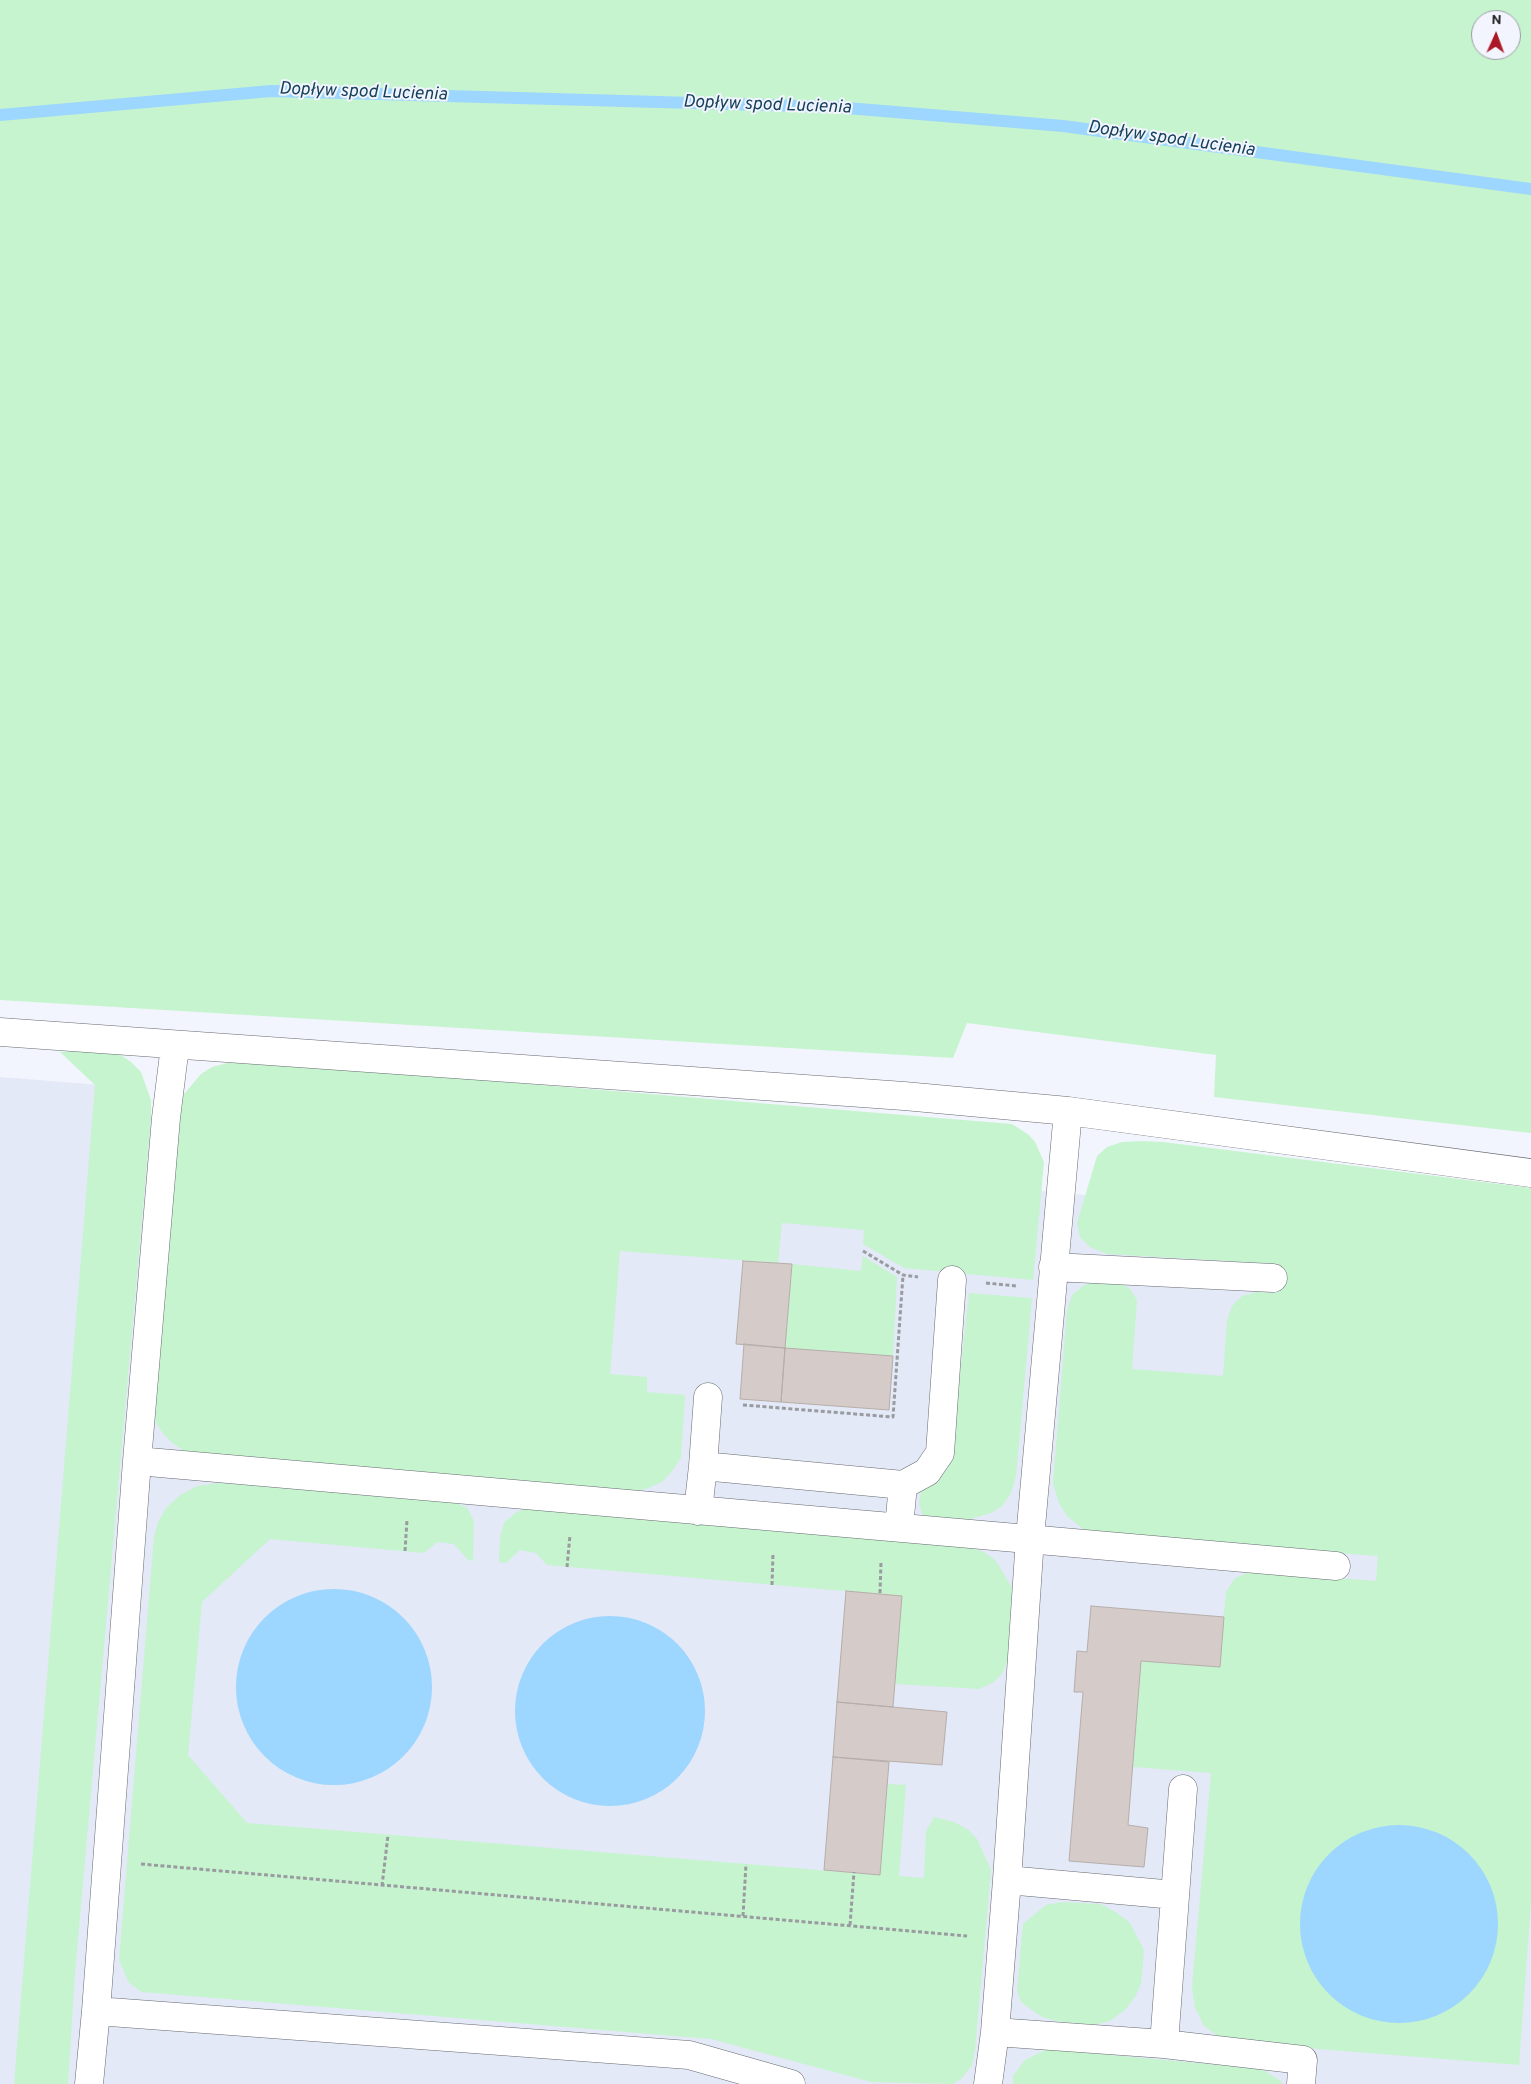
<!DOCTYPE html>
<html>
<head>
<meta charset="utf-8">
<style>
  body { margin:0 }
  #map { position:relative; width:1531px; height:2084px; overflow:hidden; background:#f2f5fd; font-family:Overpass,sans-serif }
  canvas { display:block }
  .north { position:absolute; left:1471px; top:10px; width:50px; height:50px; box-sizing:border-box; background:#f2f5fd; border:1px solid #9a9ca2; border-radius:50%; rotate:2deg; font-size:14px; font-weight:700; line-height:20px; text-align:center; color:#161719 }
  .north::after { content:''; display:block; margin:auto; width:18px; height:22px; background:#ab1727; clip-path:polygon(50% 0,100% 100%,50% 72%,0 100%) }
</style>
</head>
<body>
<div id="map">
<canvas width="1531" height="2084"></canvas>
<div class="north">N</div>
</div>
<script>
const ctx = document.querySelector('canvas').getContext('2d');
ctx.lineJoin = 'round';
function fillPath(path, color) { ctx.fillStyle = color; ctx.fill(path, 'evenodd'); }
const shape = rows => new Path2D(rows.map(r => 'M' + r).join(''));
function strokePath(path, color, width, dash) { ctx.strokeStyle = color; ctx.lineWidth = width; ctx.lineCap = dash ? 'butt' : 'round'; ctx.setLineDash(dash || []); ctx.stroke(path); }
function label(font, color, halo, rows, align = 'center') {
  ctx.font = font + ' Overpass,sans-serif'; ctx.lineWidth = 4; ctx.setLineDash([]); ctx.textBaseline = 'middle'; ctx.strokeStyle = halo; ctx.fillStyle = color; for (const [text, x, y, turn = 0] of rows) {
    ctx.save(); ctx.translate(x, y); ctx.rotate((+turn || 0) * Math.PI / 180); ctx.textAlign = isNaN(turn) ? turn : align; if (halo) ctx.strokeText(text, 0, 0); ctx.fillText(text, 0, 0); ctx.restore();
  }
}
fillPath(shape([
  [0,1077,114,1086,138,1117,1025,1161,1042,1191,1085,1195,1110,1167,1531,1203,1531,2084,0,2084]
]), '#e3e9f7');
fillPath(shape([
  [0,0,1531,0,1531,1133,1214,1097,1216,1055,967,1023,953,1058,0,1000],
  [1481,20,1511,20,1511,50,1481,50],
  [99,1049,118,1053,131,1062,141,1072,151,1100,151,1117,75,1973,68,2084,14,2084,95,1085,60,1052],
  [239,1060,1012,1124,1029,1135,1035,1142,1044,1162,1033,1280,904,1268,863,1244,864,1230,782,1223,778,1263,620,1251,610,1374,647,1377,647,1392,685,1395,681,1457,673,1470,662,1482,646,1489,623,1493,187,1453,171,1442,161,1431,153,1417,179,1105,184,1094,201,1074,212,1067],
  [1141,1141,1163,1142,1531,1188,1531,1902,1519,2065,1318,2049,1218,2036,1204,2026,1195,2008,1192,1987,1211,1773,1133,1767,1141,1661,1219,1667,1226,1592,1235,1578,1252,1571,1376,1581,1378,1556,1100,1536,1083,1529,1067,1516,1059,1503,1053,1483,1067,1311,1072,1295,1083,1286,1097,1280,1119,1281,1130,1289,1137,1300,1132,1369,1223,1376,1227,1320,1232,1306,1242,1296,1257,1292,1277,1293,1277,1264,1107,1254,1090,1247,1080,1237,1077,1223,1097,1156,1107,1147,1122,1142],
  [863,1256,897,1277,893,1356,785,1348,792,1264,861,1271],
  [969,1293,1032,1298,1016,1476,1011,1493,1002,1506,991,1513,963,1521,933,1520,922,1514,919,1503,921,1492,948,1468,951,1456],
  [218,1483,453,1501,467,1508,474,1521,473,1561,468,1560,454,1544,437,1542,424,1553,270,1539,202,1602,188,1755,247,1823,880,1875,888,1784,906,1785,899,1876,924,1878,926,1831,934,1817,954,1822,967,1829,977,1839,991,1870,975,2050,972,2065,962,2078,953,2084,871,2082,711,2039,142,1992,129,1983,119,1960,154,1536,159,1520,167,1507,179,1496,197,1486],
  [528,1507,968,1547,984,1552,996,1561,1014,1591,1008,1659,1003,1672,994,1682,979,1689,895,1684,901,1596,547,1565,536,1553,520,1550,506,1563,499,1562,500,1537,504,1523,515,1513],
  [1062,1902,1101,1904,1117,1913,1130,1923,1144,1950,1141,1984,1135,1997,1125,2010,1110,2021,1095,2025,1056,2021,1042,2017,1021,2002,1017,1991,1023,1924,1046,1905],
  [1047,2049,1261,2069,1281,2081,1282,2084,1013,2084,1013,2076,1025,2060]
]), '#c6f4cf');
fillPath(shape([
  '236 1687a98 98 0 1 1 196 0a98 98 0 1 1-196 0Z',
  '515 1711a95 95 0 1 1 190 0a95 95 0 1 1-190 0Z',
  '1300 1924a99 99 0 1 1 198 0a99 99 0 1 1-198 0Z'
]), '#9dd6fe');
strokePath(shape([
  [0,115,271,91,835,107,1063,126,1531,189]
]), '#9dd6fe', 12);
const building = shape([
  [743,1261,792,1264,785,1348,736,1344,743,1261],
  [744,1344,785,1348,781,1402,740,1399,744,1344],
  [785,1348,893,1356,889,1410,781,1402,785,1348],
  [846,1591,902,1596,893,1707,837,1702,846,1591],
  [1091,1606,1224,1617,1220,1667,1141,1661,1128,1825,1148,1828,1144,1867,1069,1861,1083,1692,1074,1692,1077,1651,1087,1652,1091,1606],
  [837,1702,947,1712,942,1765,833,1757,837,1702],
  [833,1757,889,1762,880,1875,824,1870,833,1757]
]);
fillPath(building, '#d5cbc9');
strokePath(building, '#b7aeac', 1);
const minor = shape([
  [0,1032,904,1096,1068,1111,1531,1173],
  [175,1046,166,1118,137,1461,96,2011,689,2055,791,2084],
  [1053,1267,1273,1278],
  [137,1461,1336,1566],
  [703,1466,708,1397],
  [903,1485,927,1472,940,1453,952,1280],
  [698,1511,703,1466,903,1485,899,1527],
  [1007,1880,1175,1895],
  [995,2032,1164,2044,1303,2060,1301,2084],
  [1164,2044,1183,1789],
  [89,2084,96,2011],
  [988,2084,995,2032,1007,1880,1030,1538,1068,1111]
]);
strokePath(minor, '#676970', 29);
strokePath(shape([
  [863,1251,903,1275,918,1277],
  [986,1283,1017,1286],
  [743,1405,893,1417,903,1275],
  [405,1551,407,1520],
  [567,1567,570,1535],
  [772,1585,773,1553],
  [880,1593,881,1562],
  [141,1864,967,1936],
  [382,1886,388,1835],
  [743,1916,746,1864],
  [850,1925,854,1872]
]), '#999ba0', 3, [4, 2.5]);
strokePath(minor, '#fff', 28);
label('italic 18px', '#16415c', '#f2f5fd', [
  ["Dopływ spod Lucienia",363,93,2],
  ["Dopływ spod Lucienia",767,106,2],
  ["Dopływ spod Lucienia",1171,140,8]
]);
</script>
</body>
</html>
